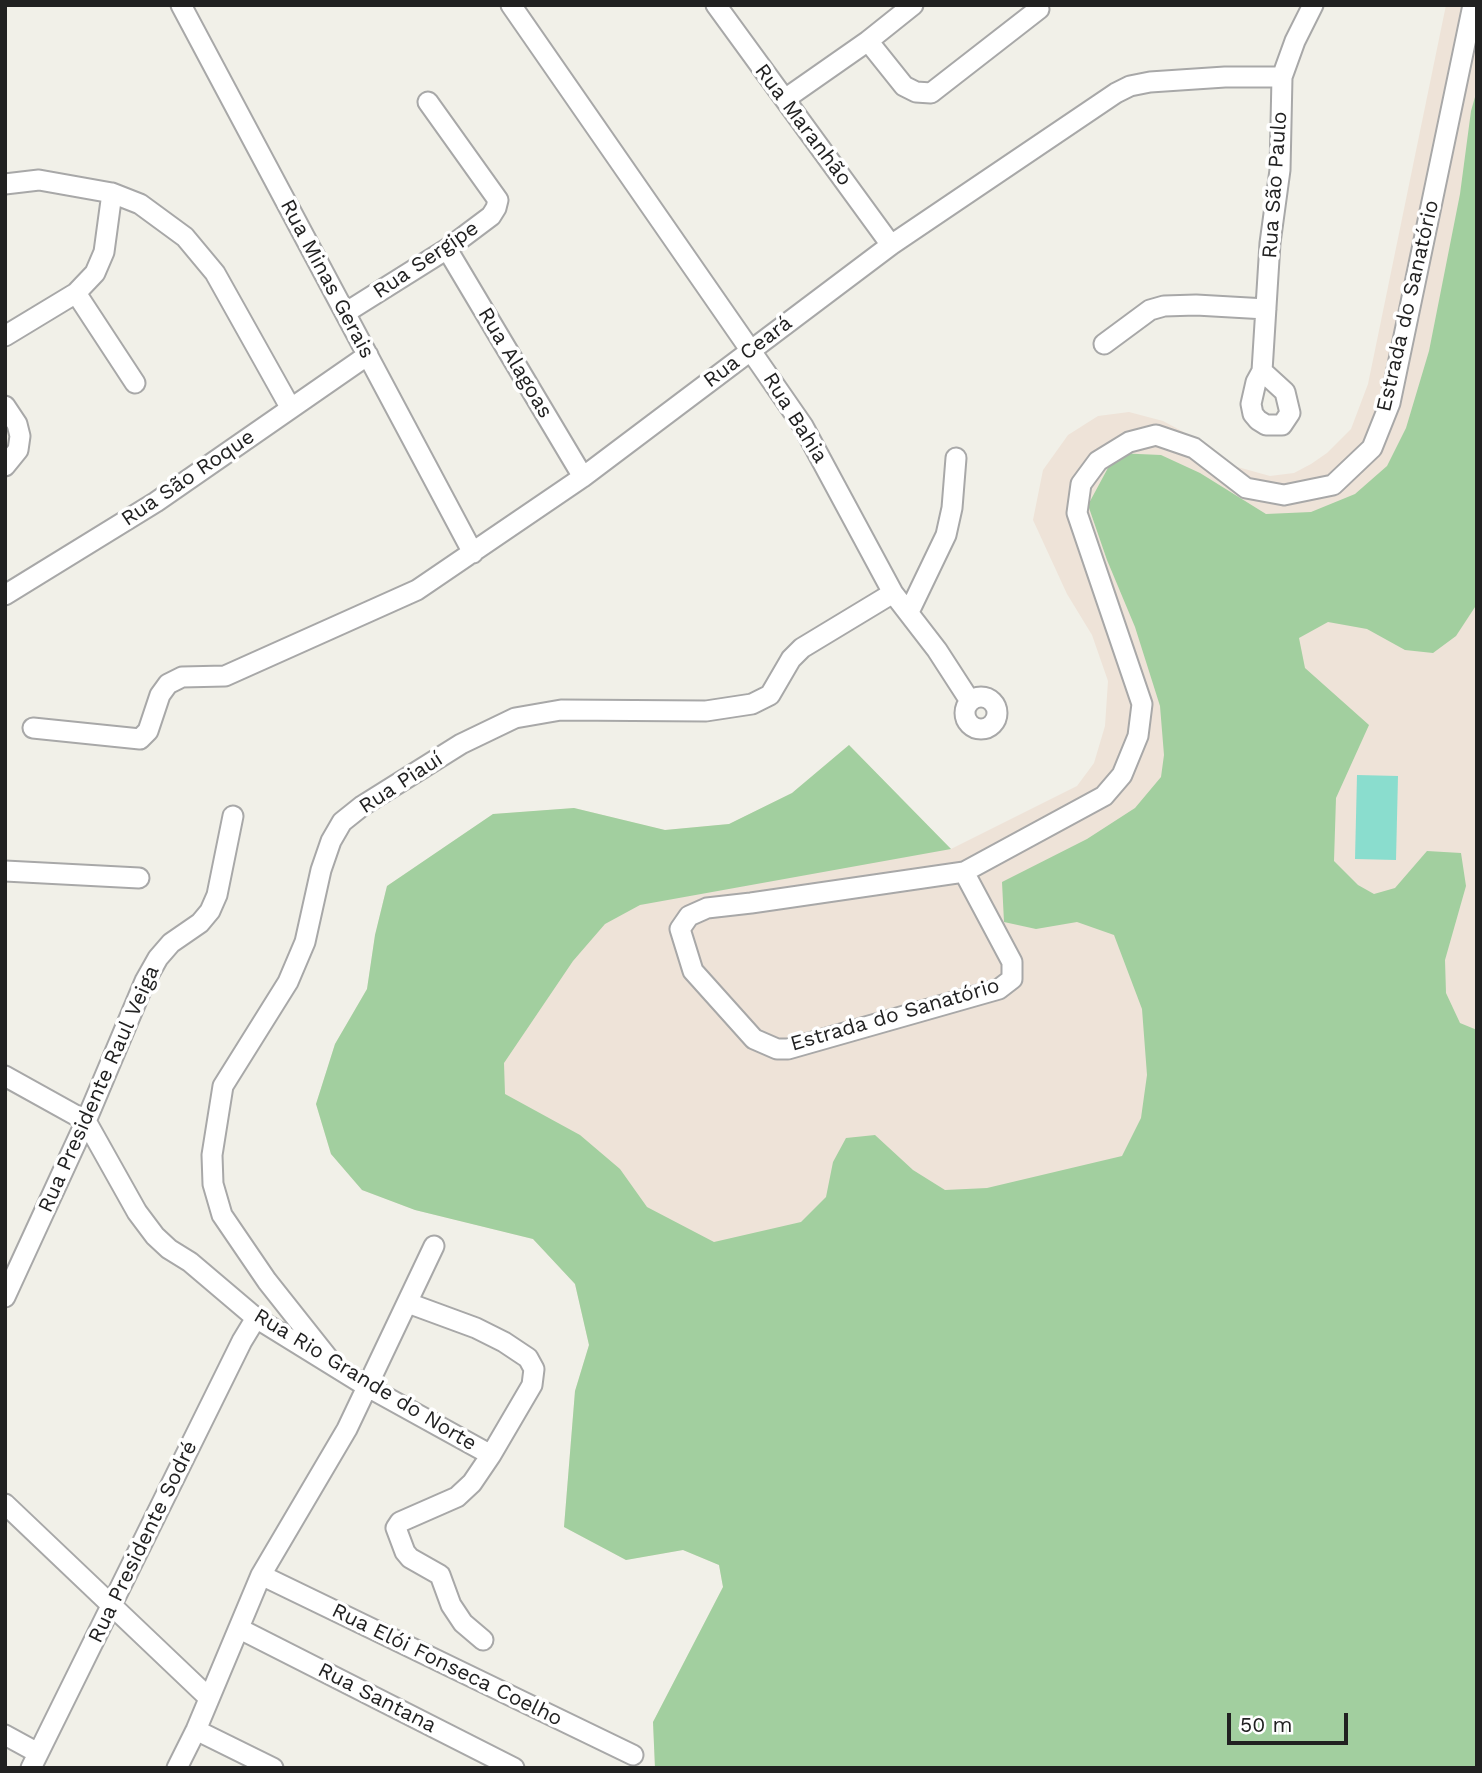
<!DOCTYPE html>
<html>
<head>
<meta charset="utf-8">
<style>
  body { margin:0 }
  #map { position:relative; width:1482px; height:1773px; overflow:hidden; background:#f1f0e8; font-family:"Work Sans",sans-serif }
  canvas { display:block }
  .frame { position:absolute; inset:0; border:7px solid #212121; pointer-events:none }
  .scale { position:absolute; left:1227px; top:1713px; width:121px; height:32px; box-sizing:border-box; border:4px solid #212121; border-top:0; padding-left:9px; font-size:21px; line-height:24px; white-space:nowrap; color:#212121; -webkit-text-stroke:5px #fff; paint-order:stroke }
</style>
</head>
<body>
<div id="map">
<canvas width="1482" height="1773"></canvas>
<div class="frame"></div>
<div class="scale">50 m</div>
</div>
<script>
const ctx = document.querySelector('canvas').getContext('2d');
ctx.lineJoin = 'round';
function fillPath(path, color) { ctx.fillStyle = color; ctx.fill(path, 'evenodd'); }
const shape = rows => new Path2D(rows.map(r => 'M' + r).join(''));
function strokePath(path, color, width, dash) { ctx.strokeStyle = color; ctx.lineWidth = width; ctx.lineCap = dash ? 'butt' : 'round'; ctx.setLineDash(dash || []); ctx.stroke(path); }
function label(font, color, halo, rows, align = 'center') {
  ctx.font = font + ' "Work Sans",sans-serif'; ctx.lineWidth = 7; ctx.setLineDash([]); ctx.textBaseline = 'middle'; ctx.strokeStyle = halo; ctx.fillStyle = color; for (const [text, x, y, turn = 0] of rows) {
    ctx.save(); ctx.translate(x, y); ctx.rotate((+turn || 0) * Math.PI / 180); ctx.textAlign = isNaN(turn) ? turn : align; if (halo) ctx.strokeText(text, 0, 0); ctx.fillText(text, 0, 0); ctx.restore();
  }
}
fillPath(shape([
  [1446,5,1477,5,1477,1768,655,1768,653,1722,723,1587,719,1565,683,1550,626,1560,564,1527,575,1391,589,1345,575,1284,533,1239,415,1210,362,1190,331,1154,316,1104,335,1044,367,989,375,935,387,886,493,814,574,808,665,830,729,824,792,793,849,745,951,849,1077,786,1094,763,1105,726,1108,681,1092,635,1067,594,1033,520,1043,470,1068,435,1098,416,1129,412,1163,421,1195,438,1234,466,1270,476,1294,473,1311,464,1327,453,1351,429,1368,384]
]), '#eee3d8');
fillPath(shape([
  [1477,90,1477,604,1456,636,1433,653,1405,650,1367,629,1328,622,1299,638,1305,668,1369,725,1336,798,1334,861,1358,885,1374,894,1395,888,1427,851,1461,853,1466,886,1445,960,1446,993,1460,1023,1477,1030,1477,1768,655,1768,653,1722,723,1587,719,1565,683,1550,626,1560,564,1527,575,1391,589,1345,575,1284,533,1239,415,1210,362,1190,331,1154,316,1104,335,1044,367,989,375,935,387,886,493,814,574,808,665,830,729,824,792,793,849,745,951,849,640,905,605,924,573,961,504,1063,505,1094,580,1135,620,1169,647,1207,714,1242,801,1222,826,1197,833,1162,846,1138,875,1135,913,1170,945,1190,987,1188,1122,1156,1141,1118,1147,1075,1142,1009,1114,935,1077,922,1036,929,1004,922,1002,882,1087,839,1135,808,1161,777,1164,755,1160,706,1135,627,1107,560,1088,505,1116,453,1161,455,1200,473,1266,514,1311,512,1355,494,1387,466,1406,428,1429,351,1460,194,1471,111]
]), '#a2cf9f');
fillPath(shape([
  [1357,775,1398,776,1396,860,1355,859]
]), '#8addce');
const minor = shape([
  [181,5,473,553],
  [511,5,803,426,893,593,937,650,970,701],
  [716,5,891,245],
  [868,41,904,86,916,92,931,93,1039,9],
  [785,99,868,41,913,5],
  [5,184,39,180,112,193,140,204,185,237,215,273,290,407],
  [447,249,583,477],
  [76,293,135,383],
  [345,313,447,249,491,216,496,208,498,200,428,102],
  [5,336,76,293,95,273,104,252,112,193],
  [1104,344,1150,310,1164,306,1196,305,1266,309],
  [1262,371,1285,392,1290,413,1282,425,1266,425,1258,420,1253,414,1251,404,1256,382,1262,371,1270,243,1280,170,1282,77,1295,41,1313,5],
  [5,406,17,424,20,436,18,450,5,466],
  [5,595,156,502,368,355],
  [909,612,946,535,952,508,956,458],
  '965 713a16 16 0 1 1 32 0a16 16 0 1 1-32 0Z',
  [33,728,140,739,148,731,160,695,168,684,182,677,225,676,417,590,583,477,891,245,1116,93,1130,86,1150,82,1225,77,1282,77],
  [5,871,139,878],
  [964,872,1012,962,1012,979,999,989,788,1049,777,1049,754,1039,693,971,680,929,689,916,707,908,751,903,964,872,1104,796,1122,775,1138,736,1142,704,1077,513,1081,484,1098,461,1129,442,1156,435,1194,448,1246,488,1284,495,1333,485,1372,448,1390,403,1473,5],
  [5,1076,86,1121,137,1212,155,1236,169,1249,190,1262,256,1318,366,1386,491,1455],
  [5,1297,86,1121,145,981,158,958,171,943,200,923,210,911,217,895,233,816],
  [408,1303,476,1328,504,1342,528,1358,534,1369,532,1385,491,1455,472,1483,457,1497,400,1522,396,1528,405,1552,410,1558,440,1575,451,1605,463,1623,483,1640],
  [332,1363,267,1281,222,1215,213,1184,212,1155,223,1086,288,982,305,942,321,870,331,841,342,822,362,806,461,744,515,718,561,710,706,711,752,704,770,695,791,659,802,648,893,593],
  [5,1504,209,1698],
  [261,1575,633,1755],
  [240,1629,514,1768],
  [196,1730,273,1768],
  [5,1735,38,1753],
  [31,1768,242,1341,256,1318],
  [177,1768,196,1730,261,1575,347,1429,434,1246]
]);
strokePath(minor, '#a8a8a8', 23);
strokePath(minor, '#fff', 19);
label('21px', '#212121', '#fff', [
  ["Rua Maranhão",803,125,53],
  ["Rua São Paulo",1275,185,-86],
  ["Rua Sergipe",426,260,-34],
  ["Rua Minas Gerais",327,279,62],
  ["Estrada do Sanatório",1408,306,-77],
  ["Rua Ceará",748,352,-37],
  ["Rua Alagoas",515,363,59],
  ["Rua Bahia",795,418,58],
  ["Rua São Roque",188,478,-34],
  ["Rua Piauí",401,783,-33],
  ["Estrada do Sanatório",895,1015,-16],
  ["Rua Presidente Raul Veiga",99,1089,-66],
  ["Rua Rio Grande do Norte",365,1380,31],
  ["Rua Presidente Sodré",143,1542,-64],
  ["Rua Elói Fonseca Coelho",447,1665,26],
  ["Rua Santana",377,1698,27]
]);
</script>
</body>
</html>
